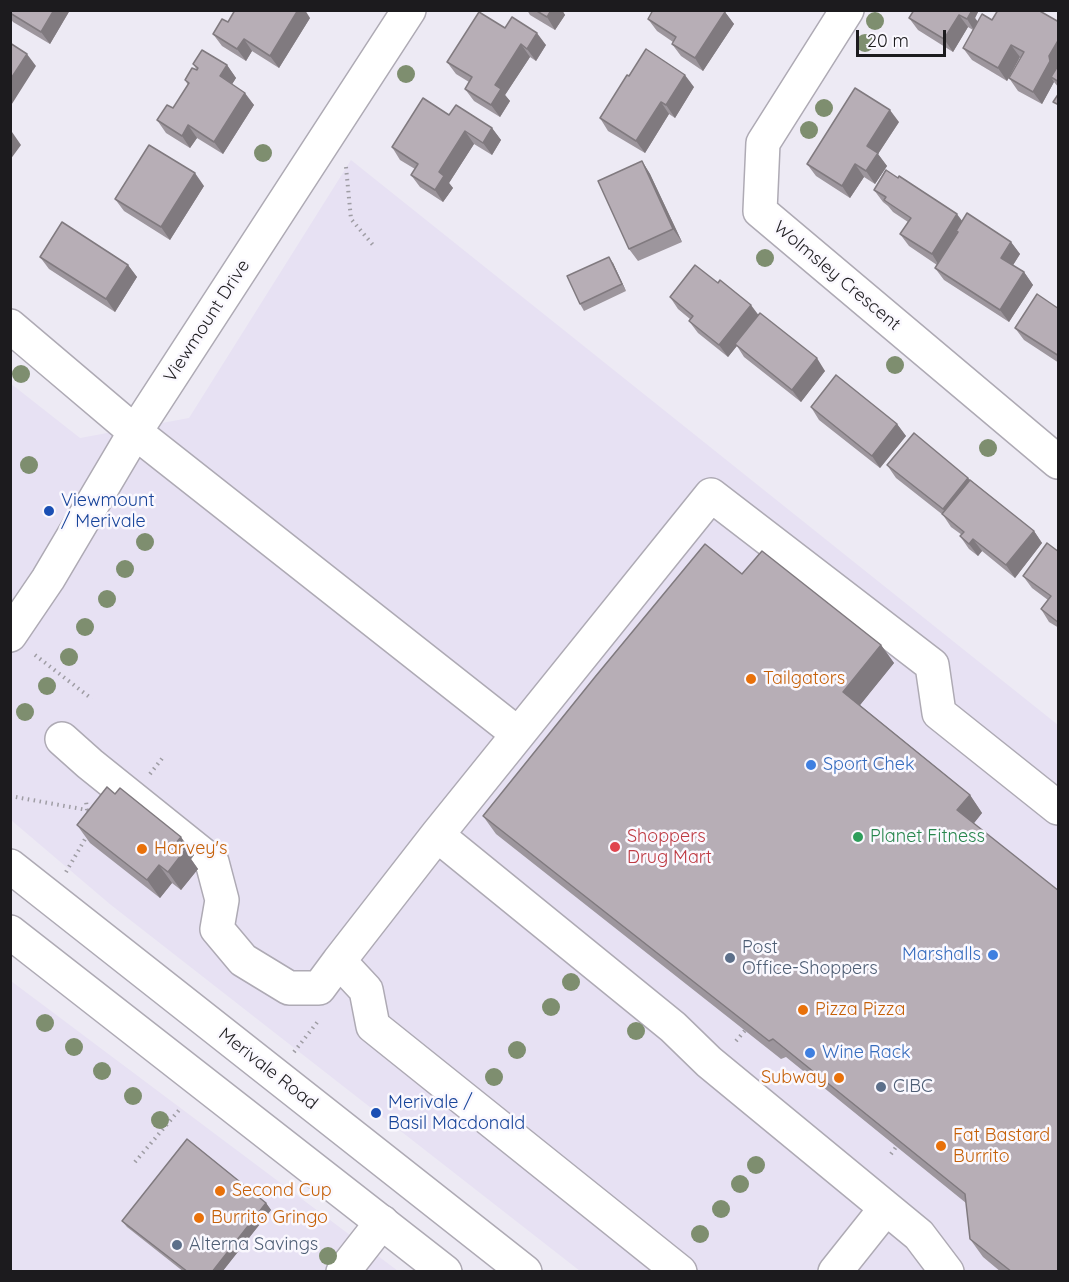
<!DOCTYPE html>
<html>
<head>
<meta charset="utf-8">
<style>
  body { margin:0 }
  #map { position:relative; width:1069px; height:1282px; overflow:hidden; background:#edeaf4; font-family:Quicksand,sans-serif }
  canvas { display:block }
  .frame { position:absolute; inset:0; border:12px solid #1c1b1e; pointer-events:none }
  .scale { position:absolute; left:856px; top:30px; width:90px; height:27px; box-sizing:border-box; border:3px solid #1c1b1e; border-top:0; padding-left:8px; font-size:18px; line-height:21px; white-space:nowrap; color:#1c1b1e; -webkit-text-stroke:4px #faf8fe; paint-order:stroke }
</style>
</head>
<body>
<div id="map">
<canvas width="1069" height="1282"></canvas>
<div class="frame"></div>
<div class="scale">20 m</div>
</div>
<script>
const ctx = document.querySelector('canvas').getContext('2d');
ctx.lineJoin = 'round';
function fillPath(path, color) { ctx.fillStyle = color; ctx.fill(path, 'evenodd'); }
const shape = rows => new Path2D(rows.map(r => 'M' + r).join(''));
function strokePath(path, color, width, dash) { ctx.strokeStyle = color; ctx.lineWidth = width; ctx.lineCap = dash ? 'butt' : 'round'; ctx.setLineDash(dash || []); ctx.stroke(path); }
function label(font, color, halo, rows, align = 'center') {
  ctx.font = font + ' Quicksand,sans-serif'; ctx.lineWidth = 5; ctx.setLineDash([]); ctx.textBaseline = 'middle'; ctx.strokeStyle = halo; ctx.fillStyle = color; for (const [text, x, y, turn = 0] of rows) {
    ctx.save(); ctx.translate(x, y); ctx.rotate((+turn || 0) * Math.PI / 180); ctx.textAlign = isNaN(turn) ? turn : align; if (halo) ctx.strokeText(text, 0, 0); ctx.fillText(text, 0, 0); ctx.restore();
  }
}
fillPath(shape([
  [351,160,1058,725,1058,1271,580,1271,111,905,11,820,10,383,80,438,189,418],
  [11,981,398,1271,11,1271]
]), '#e7e1f3');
const minor = shape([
  [847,10,763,143,760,211,1058,462],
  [10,326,135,432,518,734],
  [10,635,48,579,135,432,409,10],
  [62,739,90,764,212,862,222,900,217,929,243,960,289,988,319,988,339,961],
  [437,835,673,1027,709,1062,919,1235,947,1272],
  [343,1272,382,1222],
  [680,1272,373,1026,366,990,339,961,437,835,711,495,932,665,939,713,1058,808],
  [835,1272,886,1208]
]);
const major = shape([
  [10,866,525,1272],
  [10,932,445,1272]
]);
strokePath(minor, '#aeaab4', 36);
strokePath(major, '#aeaab4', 36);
strokePath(shape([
  [346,167,351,219,373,245],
  [35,655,92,699],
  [150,774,164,756],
  [10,796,87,810,86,801],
  [66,872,88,834],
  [736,1041,747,1028],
  [294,1052,319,1020],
  [891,1154,899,1143],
  [135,1162,180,1109]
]), '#9f9da4', 4, [1.5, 4.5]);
strokePath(minor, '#fff', 33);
strokePath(major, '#fff', 33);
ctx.fillStyle = '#7e8e6f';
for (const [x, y] of [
  [875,21],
  [865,43],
  [406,74],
  [824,108],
  [809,130],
  [263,153],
  [765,258],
  [895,365],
  [21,374],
  [988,448],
  [29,465],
  [145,542],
  [125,569],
  [107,599],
  [85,627],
  [69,657],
  [47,686],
  [25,712],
  [571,982],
  [551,1007],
  [45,1023],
  [636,1031],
  [74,1047],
  [517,1050],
  [102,1071],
  [494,1077],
  [133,1096],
  [160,1120],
  [756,1165],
  [740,1184],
  [721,1209],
  [700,1234],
  [328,1256]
]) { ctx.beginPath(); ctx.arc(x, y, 9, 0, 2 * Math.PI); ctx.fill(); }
fillPath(shape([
  [10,10,70,10,50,44,13,22,10,18],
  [527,10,562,10,565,15,555,30,530,15],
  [914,10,979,10,975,18,978,22,992,20,1059,22,1059,88,1054,82,1042,104,1018,91,1009,78,1021,58,1020,57,1007,81,972,60,963,48,973,30,968,27,953,52,918,30,909,18],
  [725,12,734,24,703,71,681,56,672,44,673,42,657,31,648,19],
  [310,18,279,68,252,51,246,61,222,46,213,34,228,22],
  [505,28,546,45,536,61,530,57,505,95,510,101,500,117,474,101,465,89,469,82,456,74,447,62],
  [193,64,227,65,236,78,232,84,254,105,223,154,197,138,190,148,166,133,157,120,173,108,188,85,185,80,197,70],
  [629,76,694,87,675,118,669,114,645,153,608,131,600,118],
  [449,115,492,128,501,140,492,155,474,144,449,183,453,188,443,202,420,187,411,175,415,169,400,160,392,147],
  [899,122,878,154,887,166,875,184,864,177,850,198,816,176,807,164],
  [642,161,650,174,682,242,638,261,629,249],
  [204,186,170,240,124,211,115,199],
  [874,190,962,221,1011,242,1020,254,1013,265,1024,272,1033,285,1009,322,944,280,935,268,937,265,909,246,900,234,908,222,893,212,888,206,883,202],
  [40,257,128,265,137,277,115,312,49,269],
  [613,263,626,291,584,311,580,304],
  [670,297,759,315,825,371,801,402,744,357,737,346,728,357,698,333,689,321,690,319,678,309],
  [1059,309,1059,363,1024,340,1015,328],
  [811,407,897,424,906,436,880,468,819,420],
  [887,465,968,478,1034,531,1042,543,1015,578,982,551,978,556,969,549,960,536,962,535,951,527,943,515,896,478],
  [1059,552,1059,628,1049,622,1041,609,1048,600,1032,588,1023,576],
  [742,574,881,645,894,663,860,705,970,795,982,813,974,823,1059,1272,1001,1272,983,1257,970,1239,966,1203,786,1057,781,1059,496,834,483,816],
  [77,825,194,855,191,859,198,869,181,890,172,883,160,898,90,843],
  [266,1203,271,1210,222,1272,184,1272,127,1227,122,1221]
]), '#9d969d');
fillPath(shape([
  [54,10,70,10,50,44,41,32],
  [298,10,305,10,310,18,279,68,270,56],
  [551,10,562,10,565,15,555,30,547,17],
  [966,10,979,10,975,18,980,25,975,32,967,19],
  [725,12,734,24,703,71,695,58],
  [959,15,968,27,953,52,944,39],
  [537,33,546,45,536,61,527,49],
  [244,39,252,51,246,61,237,49],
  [1059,39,1059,67,1051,77,1054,82,1042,104,1033,92,1049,56],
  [521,44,530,57,505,95,510,101,500,117,491,105,495,85],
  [1011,45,1020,57,1007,81,998,68],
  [27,54,36,66,10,107,10,80],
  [227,65,236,78,229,89,220,76],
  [685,75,694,87,675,118,666,105],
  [245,93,254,105,223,154,214,142],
  [661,102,669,114,645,153,636,141],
  [890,110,899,122,878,154,887,166,875,184,866,171,867,146],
  [188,125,197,138,190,148,182,136],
  [492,128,501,140,492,155,483,143],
  [465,131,474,144,449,183,453,188,443,202,435,190,439,172],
  [12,132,21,145,10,160,10,134],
  [642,161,650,174,682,242,673,229],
  [855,164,864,177,850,198,842,186],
  [195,173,204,186,170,240,161,227],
  [957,214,966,226,958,232,956,231,959,237,940,267,932,254],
  [1011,242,1020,254,1010,270,1001,258],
  [609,257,613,263,626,291,622,284],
  [128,265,137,277,115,312,106,299],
  [1024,272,1033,285,1009,322,1000,310],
  [751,305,760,317,728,357,719,345],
  [817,358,825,371,801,402,792,390],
  [897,424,906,436,880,468,872,456],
  [968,478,977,490,951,522,943,509],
  [1034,531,1042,543,1015,578,1006,565],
  [973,539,982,551,978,556,969,544],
  [881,645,894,663,856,710,843,692],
  [970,795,982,813,970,828,957,810],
  [181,837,194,855,191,859,198,869,181,890,168,872,176,843],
  [159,865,172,883,160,898,147,880],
  [266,1203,271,1210,222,1272,212,1272]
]), '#807a7f');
const building = shape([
  [10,10,54,10,41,32,10,13,10,10],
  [235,10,298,10,270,56,244,39,237,49,213,34,222,19,228,22,235,10],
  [535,10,551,10,547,17,535,10],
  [653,10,723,10,725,12,695,58,672,44,676,37,648,19,653,10],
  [914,10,968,10,971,12,967,19,959,15,944,39,909,18,914,10],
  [998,10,1038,10,1059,22,1059,39,1049,56,1050,61,1033,92,1009,78,1024,52,1011,45,998,68,963,48,982,14,992,20,998,10],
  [479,12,505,28,512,17,537,33,527,49,521,44,495,85,501,89,491,105,465,89,472,77,447,62,479,12],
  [10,43,27,54,10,80,10,43],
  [646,49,685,75,666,105,661,102,636,141,600,118,627,75,629,76,646,49],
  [202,50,227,65,220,76,245,93,214,142,188,125,182,136,157,120,167,105,173,108,189,83,185,80,192,68,197,70,198,68,193,64,202,50],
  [1059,64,1059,82,1051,77,1059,64],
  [855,88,890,110,867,146,878,153,866,171,855,164,842,186,807,164,855,88],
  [1059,93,1059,105,1053,102,1059,93],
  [423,98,449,115,456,105,492,128,483,143,465,131,439,172,444,176,435,190,411,175,418,164,392,147,423,98],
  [149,145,195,173,161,227,115,199,149,145],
  [642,161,673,229,629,249,598,181,642,161],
  [886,170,898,178,899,176,957,214,932,254,900,234,911,218,884,200,886,197,874,190,886,170],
  [967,213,1011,242,1001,258,1024,272,1000,310,935,268,958,232,956,231,967,213],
  [62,222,128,265,106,299,40,257,62,222],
  [609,257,622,284,580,304,567,276,609,257],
  [695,265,718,283,720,280,751,305,719,345,689,321,693,316,670,297,695,265],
  [1037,294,1059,309,1059,356,1015,328,1037,294],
  [760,313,817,358,792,390,735,344,760,313],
  [836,375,897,424,872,456,811,407,836,375],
  [914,433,968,478,943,509,887,465,914,433],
  [970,480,1034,531,1006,565,973,539,969,544,960,536,964,532,942,514,970,480],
  [1047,543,1059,552,1059,623,1041,609,1051,596,1023,576,1047,543],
  [705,544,742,574,762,551,881,645,843,692,970,795,957,810,1059,891,1059,1272,1012,1272,970,1239,965,1194,773,1039,769,1041,483,816,595,677,705,544],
  [107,787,115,794,120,788,181,837,176,843,185,850,168,872,159,865,147,880,77,825,107,787],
  [187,1139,266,1203,212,1272,188,1272,122,1221,187,1139]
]);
fillPath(building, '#b7aeb6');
strokePath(building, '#807a7f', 1.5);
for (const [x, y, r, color] of [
  [49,511,6,"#1a4fb4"],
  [751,679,6,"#e8710a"],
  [811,765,6,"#3f7fe0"],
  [858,837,6,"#2e9e5b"],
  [615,847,6,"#e0444e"],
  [142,849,6,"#e8710a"],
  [993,955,6,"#3f7fe0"],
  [730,958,6,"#5c6f8a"],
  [803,1010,6,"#e8710a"],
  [810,1053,6,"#3f7fe0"],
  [839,1078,6,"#e8710a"],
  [881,1087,6,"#5c6f8a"],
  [376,1113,6,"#1a4fb4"],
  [941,1146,6,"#e8710a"],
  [220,1191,6,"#e8710a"],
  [199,1218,6,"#e8710a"],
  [177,1245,6,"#5c6f8a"]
]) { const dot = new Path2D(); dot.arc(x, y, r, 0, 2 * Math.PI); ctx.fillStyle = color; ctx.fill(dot); strokePath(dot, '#faf8fe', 2); }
label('18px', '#1c1b1e', '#faf8fe', [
  ["Wolmsley Crescent",837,276,40],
  ["Viewmount Drive",207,321,-57],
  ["Merivale Road",268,1069,38]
]);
label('18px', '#164399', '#faf8fe', [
  ["Viewmount",61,501],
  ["/ Merivale",61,522],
  ["Merivale /",388,1103],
  ["Basil Macdonald",388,1124]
], 'left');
label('18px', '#c56008', '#faf8fe', [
  ["Tailgators",763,679],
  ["Harvey's",154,849],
  ["Pizza Pizza",815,1010],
  ["Subway",827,1078,"right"],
  ["Fat Bastard",953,1136],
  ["Burrito",953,1157],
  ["Second Cup",232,1191],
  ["Burrito Gringo",211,1218]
], 'left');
label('18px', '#366cbe', '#faf8fe', [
  ["Sport Chek",823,765],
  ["Marshalls",981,955,"right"],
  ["Wine Rack",822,1053]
], 'left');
label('18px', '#be3a42', '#faf8fe', [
  ["Shoppers",627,837],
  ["Drug Mart",627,858]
], 'left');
label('18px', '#27864d', '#faf8fe', [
  ["Planet Fitness",870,837]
], 'left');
label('18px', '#4e5e75', '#faf8fe', [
  ["Post",742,948],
  ["Office-Shoppers",742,969],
  ["CIBC",893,1087],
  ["Alterna Savings",189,1245]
], 'left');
</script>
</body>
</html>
